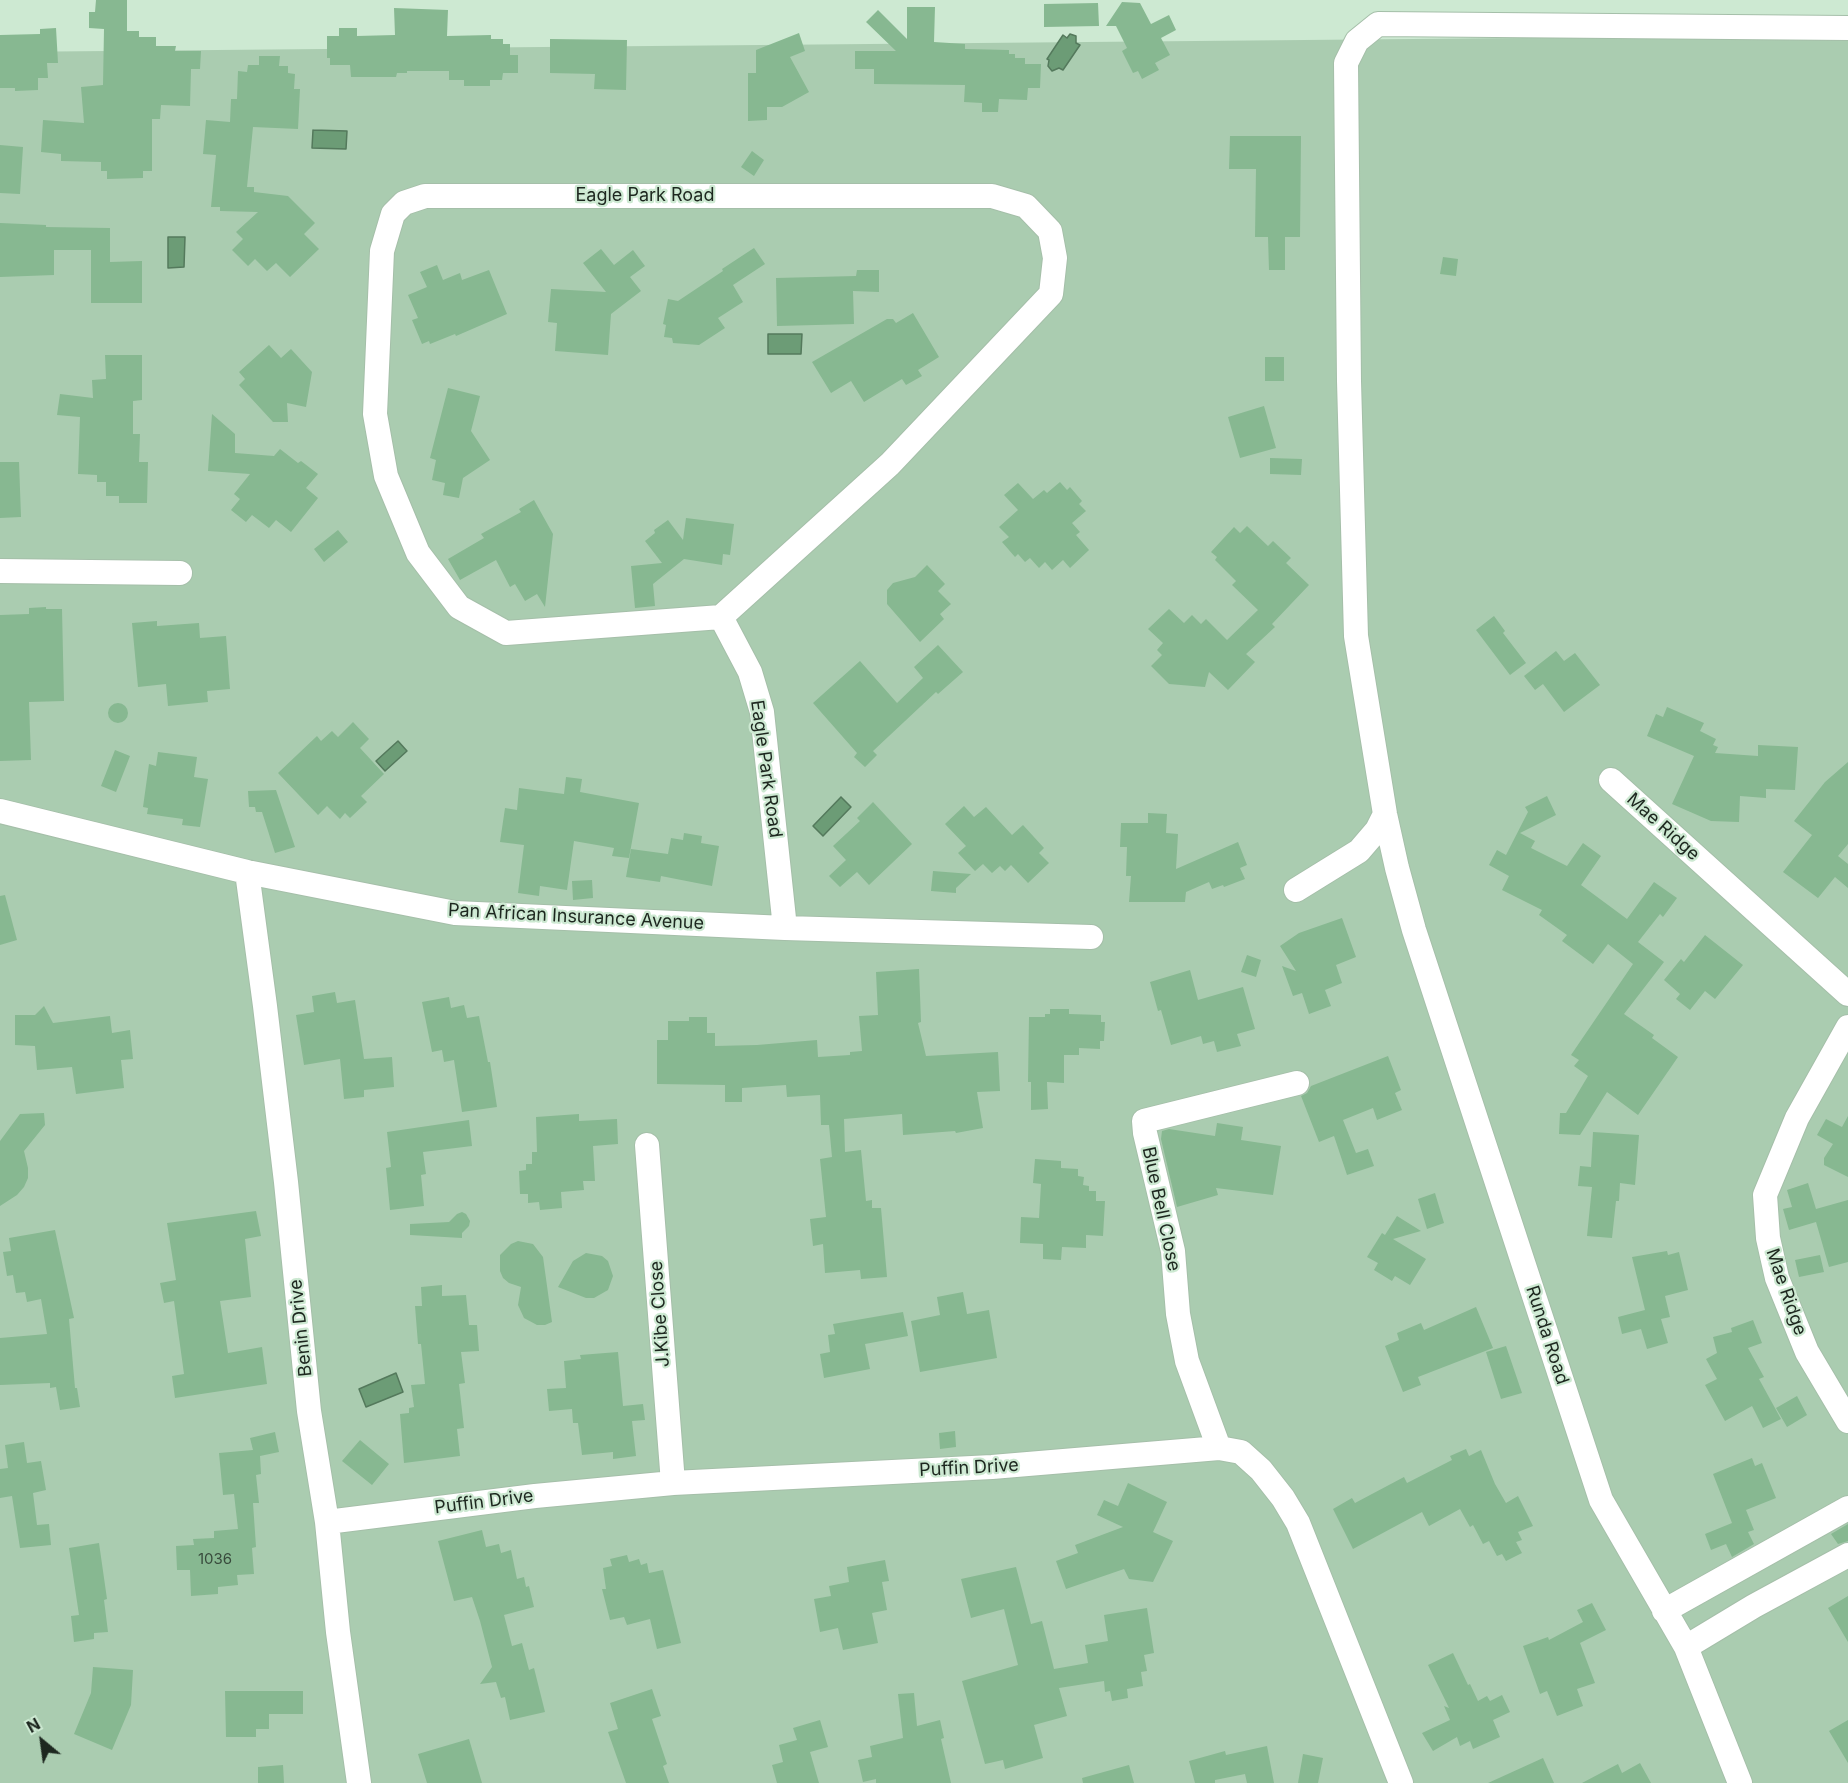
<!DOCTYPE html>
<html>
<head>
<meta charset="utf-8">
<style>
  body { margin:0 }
  #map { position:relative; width:1848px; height:1783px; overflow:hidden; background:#cde9d2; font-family:Inter,sans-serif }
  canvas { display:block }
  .north { position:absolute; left:12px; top:1711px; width:60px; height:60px; -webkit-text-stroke:4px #cde9d2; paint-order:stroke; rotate:331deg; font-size:16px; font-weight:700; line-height:24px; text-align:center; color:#1d271f }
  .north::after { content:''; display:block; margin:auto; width:21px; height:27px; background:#1d271f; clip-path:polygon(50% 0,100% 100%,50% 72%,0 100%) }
</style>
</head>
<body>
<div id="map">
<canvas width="1848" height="1783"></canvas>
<div class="north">N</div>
</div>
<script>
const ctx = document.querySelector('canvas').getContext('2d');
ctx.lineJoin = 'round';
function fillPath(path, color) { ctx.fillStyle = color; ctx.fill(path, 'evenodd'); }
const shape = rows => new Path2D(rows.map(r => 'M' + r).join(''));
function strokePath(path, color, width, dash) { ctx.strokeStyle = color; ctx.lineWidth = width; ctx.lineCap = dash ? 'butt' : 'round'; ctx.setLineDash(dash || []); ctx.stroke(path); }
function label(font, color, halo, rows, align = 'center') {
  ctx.font = font + ' Inter,sans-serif'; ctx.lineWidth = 4.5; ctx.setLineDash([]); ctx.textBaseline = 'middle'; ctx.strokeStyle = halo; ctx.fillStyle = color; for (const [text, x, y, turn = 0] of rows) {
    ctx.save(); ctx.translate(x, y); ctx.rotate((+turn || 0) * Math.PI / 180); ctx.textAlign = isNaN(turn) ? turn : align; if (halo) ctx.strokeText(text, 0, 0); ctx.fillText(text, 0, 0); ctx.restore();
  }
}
fillPath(shape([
  [1848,35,1848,1783,0,1783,0,52]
]), '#aaccb0');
const water = shape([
  [1070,34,1076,36,1076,43,1080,45,1063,70,1059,68,1052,71,1048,66,1049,60,1047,59,1063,35,1067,38,1070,34],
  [313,130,347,131,346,149,312,148,313,130],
  [168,237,185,237,184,267,168,268,168,237],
  [768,334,802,334,801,354,768,354,768,334],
  [398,741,407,751,385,771,376,761,398,741],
  [841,797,851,807,823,836,813,826,841,797],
  [396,1373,403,1392,366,1407,359,1389,396,1373]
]);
fillPath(water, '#6c9c76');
strokePath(water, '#54795c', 1.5);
fillPath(shape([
  [96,0,127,0,127,31,139,31,139,37,156,37,156,46,176,46,175,51,201,51,200,69,191,69,190,106,161,105,160,119,152,119,152,171,143,171,143,178,107,179,107,171,101,171,101,162,61,161,61,154,41,152,43,120,84,123,81,87,103,85,104,29,89,28,89,12,95,12],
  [1122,2,1140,3,1151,24,1169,15,1176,30,1161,38,1170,55,1155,63,1159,70,1142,79,1138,71,1133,73,1122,51,1127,48,1116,26,1106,26],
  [1098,3,1099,26,1044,27,1044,4],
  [907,7,935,7,934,42,965,44,965,49,1009,50,1009,54,1015,54,1015,58,1025,58,1025,64,1041,64,1040,88,1028,88,1027,100,999,99,998,112,982,112,982,103,964,102,965,85,874,84,874,69,855,69,855,51,896,51,866,22,878,10,907,39],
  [394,8,448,10,447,36,491,35,491,39,503,39,503,44,510,44,510,55,518,55,518,73,503,73,502,80,490,80,490,86,464,86,464,80,449,80,449,71,407,71,407,73,397,73,396,77,351,77,350,65,330,65,330,58,327,58,327,36,339,36,339,28,357,28,357,36,395,35],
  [56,28,58,63,47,63,48,78,38,78,38,90,15,91,15,88,0,88,0,35,40,34,40,29],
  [799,33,805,51,790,57,809,92,782,107,767,107,767,120,748,121,748,73,756,73,756,50],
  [550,39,627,40,626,90,594,89,595,74,550,73],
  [259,56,280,56,279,66,288,66,288,73,295,74,294,89,300,89,298,129,253,127,247,187,254,187,254,192,288,196,315,223,304,234,319,249,290,277,276,263,267,271,255,259,248,266,232,250,243,239,236,232,258,212,220,211,220,207,211,207,216,155,203,154,206,120,230,122,231,99,237,99,238,71,247,72,248,65,259,65],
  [1230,136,1301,136,1300,237,1285,237,1285,270,1269,270,1268,237,1255,237,1256,169,1229,169],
  [0,145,23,147,20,194,0,193],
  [752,151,764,160,754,176,741,167],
  [0,223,46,225,46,227,110,228,110,262,142,261,142,303,91,303,91,250,54,250,54,275,0,277],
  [754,248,765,264,733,285,743,302,718,318,725,328,699,345,673,343,672,338,664,337,666,325,663,324,668,299,678,301,723,271,722,269],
  [601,249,614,265,633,250,645,266,630,277,641,291,611,314,608,355,555,351,557,323,548,322,551,289,606,292,583,263],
  [1443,257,1458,259,1456,276,1440,274],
  [437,265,443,280,460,273,462,280,489,270,507,314,456,336,455,334,430,344,429,341,422,344,412,320,418,318,408,295,427,287,420,272],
  [857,270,879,270,879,292,853,291,854,324,777,326,776,278,856,276],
  [913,313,939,357,918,370,922,376,906,385,902,379,864,402,851,381,831,393,812,362,887,319,893,319,896,323],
  [269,345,281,358,291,349,312,372,306,407,287,403,288,422,273,422,239,385,245,379,239,372],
  [105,355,142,355,142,400,133,401,133,434,140,434,139,462,148,462,147,503,119,503,119,496,106,496,106,482,97,482,97,475,78,474,80,417,57,415,60,394,93,398,92,380,106,379],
  [1265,357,1284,357,1284,381,1265,381],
  [448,388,480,396,471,431,490,460,463,478,459,498,443,495,445,483,432,480,436,460,430,458],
  [1264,406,1276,448,1240,458,1228,417],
  [212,414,235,434,235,453,274,456,280,449,298,463,301,461,318,474,306,488,318,498,291,532,276,520,269,528,252,515,246,522,231,510,240,499,234,494,250,474,208,471],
  [1270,458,1302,459,1301,475,1270,474],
  [0,462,19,462,21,517,0,518],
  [1060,482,1067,490,1070,487,1082,501,1079,504,1086,511,1072,523,1080,532,1076,535,1089,550,1070,568,1063,560,1052,570,1045,562,1039,568,1030,558,1025,562,1018,554,1015,557,1002,542,1009,537,999,527,1018,510,1004,495,1018,483,1033,499,1044,490,1047,493],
  [534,500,553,534,545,607,537,594,525,601,515,584,510,587,496,560,460,580,448,559,484,538,481,534,521,512,519,509],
  [686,518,734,524,730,555,723,554,722,565,684,559,653,584,655,606,635,608,631,566,662,563,645,541,655,533,654,530,668,520,683,540],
  [1247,526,1268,546,1273,541,1291,558,1286,563,1309,585,1272,624,1275,627,1246,654,1255,662,1228,690,1209,672,1205,687,1169,684,1151,666,1162,655,1157,650,1163,643,1148,629,1169,609,1184,623,1192,615,1201,624,1206,619,1227,640,1258,610,1232,585,1236,581,1215,560,1217,557,1211,552,1234,527,1240,533],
  [338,530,348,542,324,562,314,549],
  [927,565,945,584,938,591,951,604,940,614,944,619,920,642,887,604,887,590,893,583,915,577],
  [46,607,46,609,62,609,64,701,29,702,31,760,0,761,0,615,29,614,29,608],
  [1494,616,1505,631,1503,633,1526,663,1510,675,1476,630],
  [157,621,157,626,199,623,200,638,226,636,230,689,207,691,208,702,168,706,166,684,138,687,132,623],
  [938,645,963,672,938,694,936,692,873,751,877,755,865,767,854,757,857,753,813,703,860,661,897,703,923,678,914,667],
  [1556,651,1564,661,1575,653,1600,685,1564,712,1543,684,1535,690,1524,676],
  '108 713a10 10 0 1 1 20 0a10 10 0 1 1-20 0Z',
  [1667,707,1704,723,1700,731,1716,739,1713,745,1718,747,1715,753,1758,756,1758,745,1798,747,1795,790,1766,789,1766,798,1740,796,1739,822,1711,821,1672,804,1694,756,1647,736,1656,714,1663,717],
  [353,722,369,739,360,748,384,774,361,796,367,802,350,818,345,813,340,819,327,806,318,815,278,773,317,736,321,741,332,731,338,737],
  [115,750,130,756,116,792,101,786],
  [158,752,197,757,194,777,208,779,200,827,182,825,183,819,147,814,148,808,143,807,149,764,156,766],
  [1848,762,1848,844,1838,856,1848,864,1848,888,1835,877,1818,898,1783,872,1812,835,1794,821,1825,782],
  [566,777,582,779,580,792,639,803,629,858,612,856,614,848,574,841,567,890,540,886,539,896,518,893,524,845,500,842,505,808,517,810,519,788,564,794],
  [276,790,295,847,275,853,262,812,256,812,255,807,249,807,248,791],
  [1547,796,1556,815,1520,833,1535,841,1531,848,1567,866,1583,843,1601,856,1581,885,1627,919,1654,882,1677,898,1663,917,1660,914,1638,942,1664,962,1624,1014,1654,1035,1652,1038,1678,1057,1638,1115,1607,1092,1580,1135,1559,1134,1560,1113,1566,1113,1588,1076,1574,1066,1579,1060,1571,1055,1633,964,1608,944,1593,964,1562,941,1567,935,1539,915,1542,910,1502,890,1509,876,1489,865,1497,850,1506,855,1528,812,1525,807],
  [873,802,912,844,869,885,857,872,840,887,829,876,846,860,833,846,860,821,857,818],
  [964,806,974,817,986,807,1012,835,1023,825,1044,848,1039,853,1049,863,1028,883,1011,865,1005,871,1000,866,992,873,983,864,975,871,958,853,966,846,945,824],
  [1148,813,1167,814,1166,833,1178,834,1176,869,1238,842,1247,865,1240,868,1245,879,1224,887,1223,885,1212,889,1209,882,1186,892,1185,902,1129,902,1131,876,1126,876,1127,847,1120,847,1121,823,1148,823],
  [684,833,702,836,701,843,719,846,712,886,661,876,660,882,626,877,631,849,668,854,671,838,683,840],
  [933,871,971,874,956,888,956,893,931,891],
  [592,880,593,898,573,900,572,881],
  [5,895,17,940,0,945,0,896],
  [1342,918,1356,957,1336,965,1342,983,1325,990,1331,1006,1309,1014,1302,993,1293,996,1282,966,1296,971,1280,946,1299,933],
  [1705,935,1743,965,1715,999,1705,991,1690,1010,1676,999,1680,994,1664,980,1681,959,1684,962],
  [1247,955,1261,960,1256,977,1241,972],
  [919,969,921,1022,918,1023,926,1056,998,1052,1000,1091,977,1092,983,1128,956,1133,955,1131,903,1135,902,1114,844,1119,845,1152,861,1150,866,1201,872,1200,872,1208,881,1208,887,1277,861,1279,860,1270,825,1273,823,1244,813,1246,810,1219,826,1217,820,1159,832,1157,829,1125,821,1125,820,1095,787,1097,786,1085,742,1088,742,1102,725,1102,725,1085,657,1084,657,1040,668,1040,668,1021,689,1021,689,1017,707,1017,707,1033,715,1033,715,1046,757,1045,817,1040,818,1057,850,1055,850,1052,862,1051,859,1016,878,1015,876,972],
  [1190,970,1198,1000,1243,987,1255,1029,1237,1034,1241,1046,1217,1052,1214,1041,1203,1044,1201,1036,1171,1045,1161,1010,1158,1011,1150,982],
  [335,992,337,1003,355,1000,364,1059,392,1057,394,1087,364,1090,364,1097,344,1099,340,1059,304,1065,296,1015,314,1012,312,996],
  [449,997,451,1008,464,1005,467,1018,479,1016,488,1062,490,1062,497,1107,462,1112,454,1060,444,1062,442,1050,432,1052,422,1002],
  [44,1006,53,1023,110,1016,112,1033,130,1030,133,1059,121,1060,124,1088,76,1094,72,1067,37,1070,35,1046,15,1045,15,1015,35,1015],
  [1050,1009,1069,1009,1069,1014,1101,1015,1101,1022,1105,1022,1104,1041,1100,1041,1100,1049,1079,1048,1079,1055,1064,1055,1064,1083,1047,1082,1048,1109,1031,1110,1031,1082,1028,1082,1029,1017,1045,1017,1045,1014,1050,1014],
  [1388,1056,1401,1090,1395,1093,1402,1110,1377,1120,1373,1108,1343,1120,1356,1153,1368,1149,1374,1166,1347,1175,1334,1136,1319,1142,1301,1096,1307,1093,1311,1086],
  [44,1113,45,1125,24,1151,28,1168,28,1178,24,1187,17,1195,0,1206,0,1141,20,1114],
  [579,1114,579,1121,617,1119,618,1144,593,1146,595,1181,583,1181,584,1190,561,1192,562,1208,540,1210,539,1202,528,1203,528,1194,520,1194,519,1171,526,1170,526,1164,532,1164,532,1152,537,1152,536,1117],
  [1848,1116,1848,1177,1824,1165,1824,1158,1833,1144,1817,1135,1826,1119,1842,1127],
  [469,1120,472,1146,423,1152,426,1174,421,1175,424,1206,390,1210,386,1168,391,1167,387,1132],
  [1217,1123,1243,1127,1241,1140,1281,1146,1273,1195,1216,1188,1218,1195,1177,1207,1161,1139,1162,1131,1169,1129,1215,1136],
  [1593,1132,1639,1135,1635,1185,1620,1183,1619,1201,1616,1201,1612,1238,1587,1236,1592,1187,1578,1186,1580,1166,1591,1167],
  [1035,1159,1061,1161,1061,1168,1078,1169,1078,1176,1084,1177,1083,1185,1089,1186,1089,1191,1096,1191,1096,1201,1105,1201,1103,1236,1086,1235,1086,1248,1062,1247,1061,1260,1043,1259,1043,1244,1020,1243,1021,1217,1039,1218,1041,1184,1033,1183],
  [1808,1183,1816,1209,1848,1200,1848,1262,1829,1267,1816,1222,1789,1230,1783,1209,1792,1207,1787,1190],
  [1435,1193,1444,1223,1427,1229,1418,1199],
  [256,1211,261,1236,245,1239,251,1297,220,1301,228,1353,262,1347,267,1384,175,1398,172,1376,184,1374,174,1301,164,1303,160,1283,176,1280,167,1223],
  [462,1212,466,1214,470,1221,469,1226,462,1233,462,1238,410,1235,410,1224,449,1222,457,1214],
  [1397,1216,1421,1231,1393,1239,1426,1259,1410,1285,1395,1276,1392,1281,1374,1270,1378,1263,1367,1257,1382,1233,1385,1235],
  [55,1230,74,1318,69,1319,75,1388,77,1388,80,1407,60,1410,56,1387,50,1388,50,1383,0,1385,0,1338,47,1334,41,1299,27,1302,25,1292,16,1293,13,1275,7,1276,3,1252,11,1251,9,1238],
  [518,1241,533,1244,543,1257,552,1322,545,1325,537,1325,524,1318,518,1305,521,1287,509,1283,503,1278,500,1271,500,1255,511,1244],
  [1667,1251,1668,1255,1679,1252,1688,1290,1665,1296,1670,1317,1661,1319,1668,1343,1647,1349,1641,1329,1622,1334,1618,1317,1645,1310,1632,1257],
  [586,1253,602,1256,608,1261,613,1276,608,1290,594,1298,586,1298,558,1287,573,1261],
  [1820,1255,1824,1272,1799,1277,1795,1260],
  [442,1285,442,1296,466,1295,469,1325,477,1325,479,1351,461,1352,465,1383,459,1384,464,1428,457,1429,460,1456,404,1463,400,1414,409,1413,409,1408,414,1407,411,1385,425,1384,421,1344,418,1344,415,1306,422,1306,421,1287],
  [963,1292,967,1314,989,1310,997,1358,920,1372,911,1321,940,1315,937,1297],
  [1476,1307,1493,1348,1418,1377,1421,1385,1403,1392,1385,1346,1399,1340,1397,1333,1421,1323,1424,1330],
  [903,1312,908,1336,865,1344,870,1369,824,1378,820,1354,830,1352,828,1335,835,1334,833,1324],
  [1753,1320,1762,1343,1748,1348,1764,1377,1759,1379,1781,1419,1763,1428,1752,1406,1725,1421,1705,1385,1717,1379,1706,1359,1717,1353,1713,1337,1732,1332,1731,1328],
  [1506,1346,1522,1393,1501,1399,1486,1352],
  [618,1352,623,1406,643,1404,645,1420,632,1421,636,1456,613,1459,613,1452,582,1455,578,1423,573,1423,572,1409,549,1411,547,1389,566,1388,564,1361,581,1359,580,1355],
  [1797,1396,1807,1415,1787,1427,1776,1408],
  [955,1431,956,1447,940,1449,939,1433],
  [275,1432,279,1452,260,1456,261,1474,256,1475,259,1503,253,1503,256,1547,252,1548,254,1574,237,1575,238,1585,218,1587,218,1594,191,1596,190,1570,177,1570,176,1546,194,1545,193,1539,214,1538,214,1531,238,1529,234,1494,223,1495,219,1453,253,1450,250,1438],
  [360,1440,389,1464,372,1485,342,1461],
  [24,1442,27,1463,41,1461,46,1490,33,1493,37,1525,49,1524,51,1545,20,1548,12,1496,0,1498,0,1469,8,1468,5,1445],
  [1466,1449,1469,1456,1481,1450,1495,1484,1506,1503,1518,1496,1533,1526,1518,1532,1522,1540,1516,1542,1522,1553,1506,1561,1502,1554,1497,1556,1489,1541,1483,1544,1473,1525,1470,1527,1460,1509,1429,1526,1422,1512,1353,1549,1333,1509,1352,1498,1355,1503,1404,1477,1407,1483,1452,1460,1450,1456],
  [1752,1458,1755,1466,1762,1463,1776,1498,1746,1510,1754,1530,1748,1532,1754,1544,1732,1557,1726,1544,1711,1550,1705,1534,1732,1523,1713,1474],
  [1128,1483,1167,1502,1153,1532,1173,1541,1153,1582,1129,1579,1124,1569,1066,1589,1056,1561,1078,1553,1075,1545,1123,1527,1097,1515,1104,1500,1118,1506],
  [1848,1524,1848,1541,1838,1544,1831,1534],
  [482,1530,486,1547,499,1544,501,1553,511,1550,517,1579,524,1577,526,1587,529,1586,534,1607,504,1615,512,1646,522,1643,529,1670,534,1668,545,1712,510,1720,505,1697,501,1698,496,1682,480,1684,492,1667,480,1621,472,1597,454,1601,438,1541],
  [99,1543,107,1599,104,1600,108,1632,94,1633,94,1639,74,1642,71,1616,79,1615,69,1548],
  [627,1555,629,1562,639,1559,641,1565,647,1563,649,1573,663,1570,681,1643,657,1649,650,1619,627,1625,624,1617,610,1620,602,1589,606,1589,603,1568,612,1566,610,1559],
  [885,1560,889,1581,882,1582,887,1610,872,1613,878,1643,843,1650,838,1628,820,1632,814,1599,831,1596,829,1586,849,1582,847,1567],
  [1016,1567,1031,1624,1042,1621,1054,1669,1088,1663,1085,1645,1108,1641,1104,1615,1147,1608,1154,1653,1144,1655,1147,1671,1141,1672,1143,1686,1127,1689,1128,1698,1112,1701,1110,1691,1105,1692,1104,1681,1059,1688,1067,1716,1034,1725,1043,1758,1005,1769,1003,1760,985,1764,962,1681,1018,1665,1004,1609,971,1618,961,1579],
  [1848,1596,1848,1642,1828,1608],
  [1592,1603,1606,1630,1580,1643,1595,1683,1577,1689,1583,1706,1557,1716,1547,1691,1540,1694,1523,1646,1548,1637,1549,1640,1583,1622,1577,1610],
  [1453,1653,1468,1685,1470,1684,1478,1701,1487,1696,1490,1701,1502,1695,1510,1712,1493,1720,1500,1737,1473,1749,1470,1741,1460,1746,1457,1737,1433,1751,1422,1733,1450,1720,1444,1706,1449,1708,1428,1665],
  [93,1667,133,1670,131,1705,112,1750,74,1734,91,1693],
  [652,1689,661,1716,652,1719,667,1764,663,1766,669,1783,626,1783,608,1732,618,1729,610,1703],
  [225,1691,303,1691,303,1714,269,1714,269,1729,256,1729,256,1737,226,1737],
  [914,1693,917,1726,940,1720,944,1738,941,1739,951,1783,876,1783,876,1779,863,1782,858,1760,872,1757,870,1746,903,1738,898,1694],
  [820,1720,828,1747,810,1752,819,1783,777,1783,772,1765,783,1762,779,1745,797,1740,793,1728],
  [1848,1720,1848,1763,1829,1731],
  [469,1739,482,1783,427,1783,418,1754],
  [1267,1746,1274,1783,1247,1783,1245,1774,1215,1780,1215,1783,1195,1783,1189,1761,1225,1751,1226,1755],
  [1303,1754,1323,1758,1318,1783,1298,1783],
  [1543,1758,1554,1783,1488,1783],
  [1640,1763,1651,1783,1582,1783,1618,1764,1622,1773],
  [283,1765,284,1783,258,1783,258,1767],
  [1129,1765,1134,1783,1083,1783,1082,1778]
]), '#87b891');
const minor = shape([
  [425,196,992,196,1026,206,1050,231,1055,258,1051,294,890,464,721,617,506,633,459,607,418,553,386,476,375,414,382,251,393,214,404,203,425,196],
  [0,571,180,573],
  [721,617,750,672,762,712,785,928],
  [1611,780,1848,994],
  [0,811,247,872,455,913,785,928,1091,937],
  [247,872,265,1006,286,1182,309,1411,327,1522,338,1632,359,1783],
  [1296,890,1359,851,1377,830,1385,814],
  [1848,1027,1797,1118,1765,1195,1768,1238,1777,1278,1807,1352,1848,1421],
  [647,1145,673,1483],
  [1219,1448,1187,1361,1178,1314,1173,1251,1145,1133,1144,1121,1297,1083],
  [327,1522,535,1496,673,1483,992,1467,1219,1448,1241,1452,1261,1470,1283,1498,1298,1523,1401,1783],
  [1664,1611,1848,1508],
  [1686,1647,1754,1606,1848,1555],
  [1740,1783,1686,1647,1601,1500,1414,930,1397,868,1385,814,1356,636,1349,381,1346,63,1357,41,1378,24,1848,28]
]);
strokePath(minor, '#a5bfa9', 26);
strokePath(minor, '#fff', 24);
label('15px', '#384b3c', null, [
  ["1036",215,1559]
]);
label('18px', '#1d271f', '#cde9d2', [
  ["Eagle Park Road",645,196],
  ["Eagle Park Road",766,769,82],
  ["Mae Ridge",1663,827,42],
  ["Pan African Insurance Avenue",576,917,3],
  ["Blue Bell Close",1161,1209,78],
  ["Mae Ridge",1786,1292,71],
  ["J.Kibe Close",660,1314,-94],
  ["Benin Drive",301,1328,-96],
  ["Runda Road",1547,1335,72],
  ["Puffin Drive",969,1468,-3],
  ["Puffin Drive",484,1502,-7]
]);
</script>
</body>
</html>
